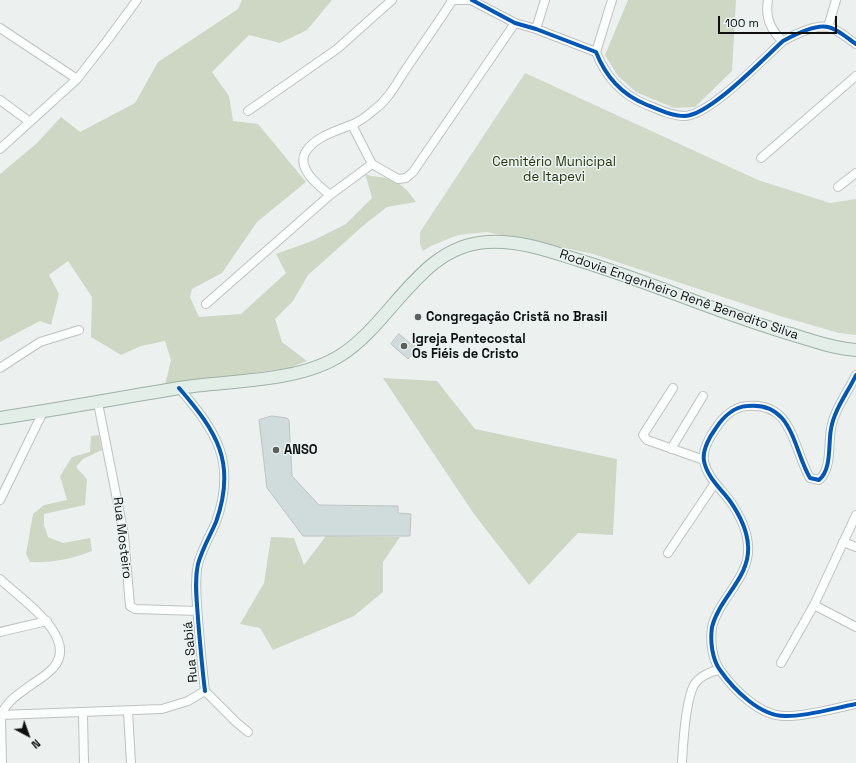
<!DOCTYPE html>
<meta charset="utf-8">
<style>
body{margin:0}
#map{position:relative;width:856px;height:763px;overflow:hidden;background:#ecf1f0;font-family:"Space Grotesk",sans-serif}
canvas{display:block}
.north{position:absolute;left:8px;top:715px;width:40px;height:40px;-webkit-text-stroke:3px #eaf3f1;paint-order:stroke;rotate:139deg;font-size:11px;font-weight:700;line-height:16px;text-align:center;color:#0d100f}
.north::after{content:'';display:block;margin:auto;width:14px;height:18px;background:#0d100f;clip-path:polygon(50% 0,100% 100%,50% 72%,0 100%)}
.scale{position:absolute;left:718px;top:16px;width:119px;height:18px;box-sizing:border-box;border:2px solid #0d100f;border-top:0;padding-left:5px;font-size:12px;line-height:14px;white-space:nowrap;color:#0d100f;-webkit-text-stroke:3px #eaf3f1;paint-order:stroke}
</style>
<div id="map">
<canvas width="856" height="763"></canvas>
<div class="north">N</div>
<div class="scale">100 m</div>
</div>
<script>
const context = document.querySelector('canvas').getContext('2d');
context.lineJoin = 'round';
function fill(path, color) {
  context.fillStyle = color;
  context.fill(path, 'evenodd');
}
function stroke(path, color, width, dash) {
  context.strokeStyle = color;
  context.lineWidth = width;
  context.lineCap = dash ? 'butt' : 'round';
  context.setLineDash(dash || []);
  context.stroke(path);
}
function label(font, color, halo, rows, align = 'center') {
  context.font = font + ' "Space Grotesk",sans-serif';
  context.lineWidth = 3;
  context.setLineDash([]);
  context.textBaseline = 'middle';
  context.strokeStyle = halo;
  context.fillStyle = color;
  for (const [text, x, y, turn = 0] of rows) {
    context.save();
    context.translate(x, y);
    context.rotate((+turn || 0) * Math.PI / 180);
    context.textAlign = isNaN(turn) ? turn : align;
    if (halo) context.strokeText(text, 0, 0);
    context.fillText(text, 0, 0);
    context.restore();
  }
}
fill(new Path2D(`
 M525,73L758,180L830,203L856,199V335L839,333L780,316L593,254L487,232L458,235L431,246L423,251L420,244V232Z`), '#d1dac8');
fill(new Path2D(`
 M242,0H332L307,30L280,43L249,35L212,72L229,96L233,121L258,124L306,182L257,222L222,273L192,289L190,297L199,317L241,314L286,273L276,254L312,241L346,224L372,198L365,173C370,177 374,176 380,177C399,180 406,188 416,202L387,207L364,225L308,275L293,301L275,319L282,342L307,361L289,368L165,385L171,360L165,341L141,346L121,355L91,337L92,297L68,261L49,275L59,294L51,325L40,321L0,342V174L36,144L61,117L80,132L135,103L158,62L238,9Z
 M628,0H736L732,71L695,107L674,108L636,92L618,76L605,55Z
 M383,378L437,381L475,429L617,459L613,535L578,533L529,585L474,514Z
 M99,435L102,450L83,459L76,467L87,479L85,505L44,514V525L48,537L63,543L90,538L92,551C72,559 52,563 30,562L26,554L33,514L44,505L67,500L60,476L72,457L90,452L91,436Z
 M326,536L400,537L383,562V592L354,616L273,650L260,628L240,624L264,583L271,537L294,538L304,565Z`), '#cdd7c3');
const building = new Path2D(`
 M399,334L417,349L408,359L391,344Z
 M272,416L287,418L289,420L292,476L319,505L398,506V513L411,514L410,536H303L267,488L259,420Z`);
fill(building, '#d0dbdc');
stroke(building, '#bec2c2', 1);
const street = new Path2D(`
 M451,0H471
 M471,0L515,23L536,29L596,52C605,75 621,94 645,104C657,109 671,116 685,116C710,115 763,59 783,41C794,35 815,24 828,27C838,29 848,39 856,44
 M768,0C765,17 770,30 783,41
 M828,27L836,0
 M0,28L77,79
 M536,29L545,0
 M596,52L612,0
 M0,100L30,122
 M248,111L337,49L392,0
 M352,125L372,164L398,179L406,178L413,172L515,23
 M0,149L77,79L106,42L137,0
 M761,158L856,76
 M838,187L856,173
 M330,195C319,186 297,169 305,153C314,137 336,131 351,125C360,122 367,116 374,110C388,100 396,84 406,69C421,47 437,24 452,1
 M206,304L330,195L372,164
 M0,368L40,342L79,330
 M856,375C848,392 834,410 831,429C828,445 832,469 819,480L810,478C793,449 793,401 747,406C734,407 723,417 716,428C710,436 702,450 704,461C707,477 721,489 730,501C739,514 747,530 748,545C751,577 719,598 712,627C710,641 712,659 720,670C734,690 760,716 785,716C805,717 835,708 856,704
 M179,388C217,432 237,463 216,522C210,536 202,549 198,564C194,582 197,601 198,619C200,643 202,667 205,691
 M673,388L643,435L647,440L704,460
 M98,403L124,535L130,606L135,609L197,611
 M671,449L703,396
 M0,500L43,412
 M843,542L856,547
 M668,553L715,483
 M0,579C18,597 81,637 53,668C47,675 38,680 31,685C19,694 6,701 1,716L2,763
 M814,605L856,627
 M0,632L47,621
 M781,663L814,605L856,515
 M205,691L236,722L248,732
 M128,711L131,763
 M83,714L84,763
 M0,715L162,709L188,701L205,691
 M682,763C683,744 685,702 694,685C699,677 710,671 720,670`);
const primary = new Path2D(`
 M0,418C60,409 119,398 179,388C229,380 298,383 341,355C393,322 420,245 488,242C519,240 549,251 578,260C648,281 714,311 784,332C808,339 831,348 856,350`);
stroke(street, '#bec2c1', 10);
stroke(primary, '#9db1a6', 14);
stroke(street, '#fcfdfd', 8);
stroke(primary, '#e4eee8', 12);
stroke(new Path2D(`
 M472,0L515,23L536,29L596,52C605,75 621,94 645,104C657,109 671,116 685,116C710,115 763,59 783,41C794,35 815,24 828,27C838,29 848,39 856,44
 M856,375C848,392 834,410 831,429C828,445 832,469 819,480L810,478C793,449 793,401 747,406C734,407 723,417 716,428C710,436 702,450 704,461C707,477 721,489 730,501C739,514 747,530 748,545C751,577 719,598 712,627C710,641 712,659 720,670C734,690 760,716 785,716C805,717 835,708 856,704
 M179,388C217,432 237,463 216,522C210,536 202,549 198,564C194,582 197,601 198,619C200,643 202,667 205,691`), '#0057b8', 4);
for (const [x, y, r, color] of [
 [418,317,4,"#5b5f5e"],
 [404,346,4,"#5b5f5e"],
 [276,450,4,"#5b5f5e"]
]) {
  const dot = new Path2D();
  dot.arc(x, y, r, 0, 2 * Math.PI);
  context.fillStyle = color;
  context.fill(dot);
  stroke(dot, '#eaf3f1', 1.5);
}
label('13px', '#27330a', '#eaf3f1', [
 ["Cemitério Municipal",554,162],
 ["de Itapevi",554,177]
]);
label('13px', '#0d100f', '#eaf3f1', [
 ["Rodovia Engenheiro Renê Benedito Silva",679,295,19],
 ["Rua Mosteiro",122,538,83],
 ["Rua Sabiá",191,652,-95]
]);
label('bold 13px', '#0d100f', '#eaf3f1', [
 ["Congregação Cristã no Brasil",426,317],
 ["Igreja Pentecostal",412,339],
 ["Os Fiéis de Cristo",412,354],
 ["ANSO",284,450]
], 'left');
</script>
